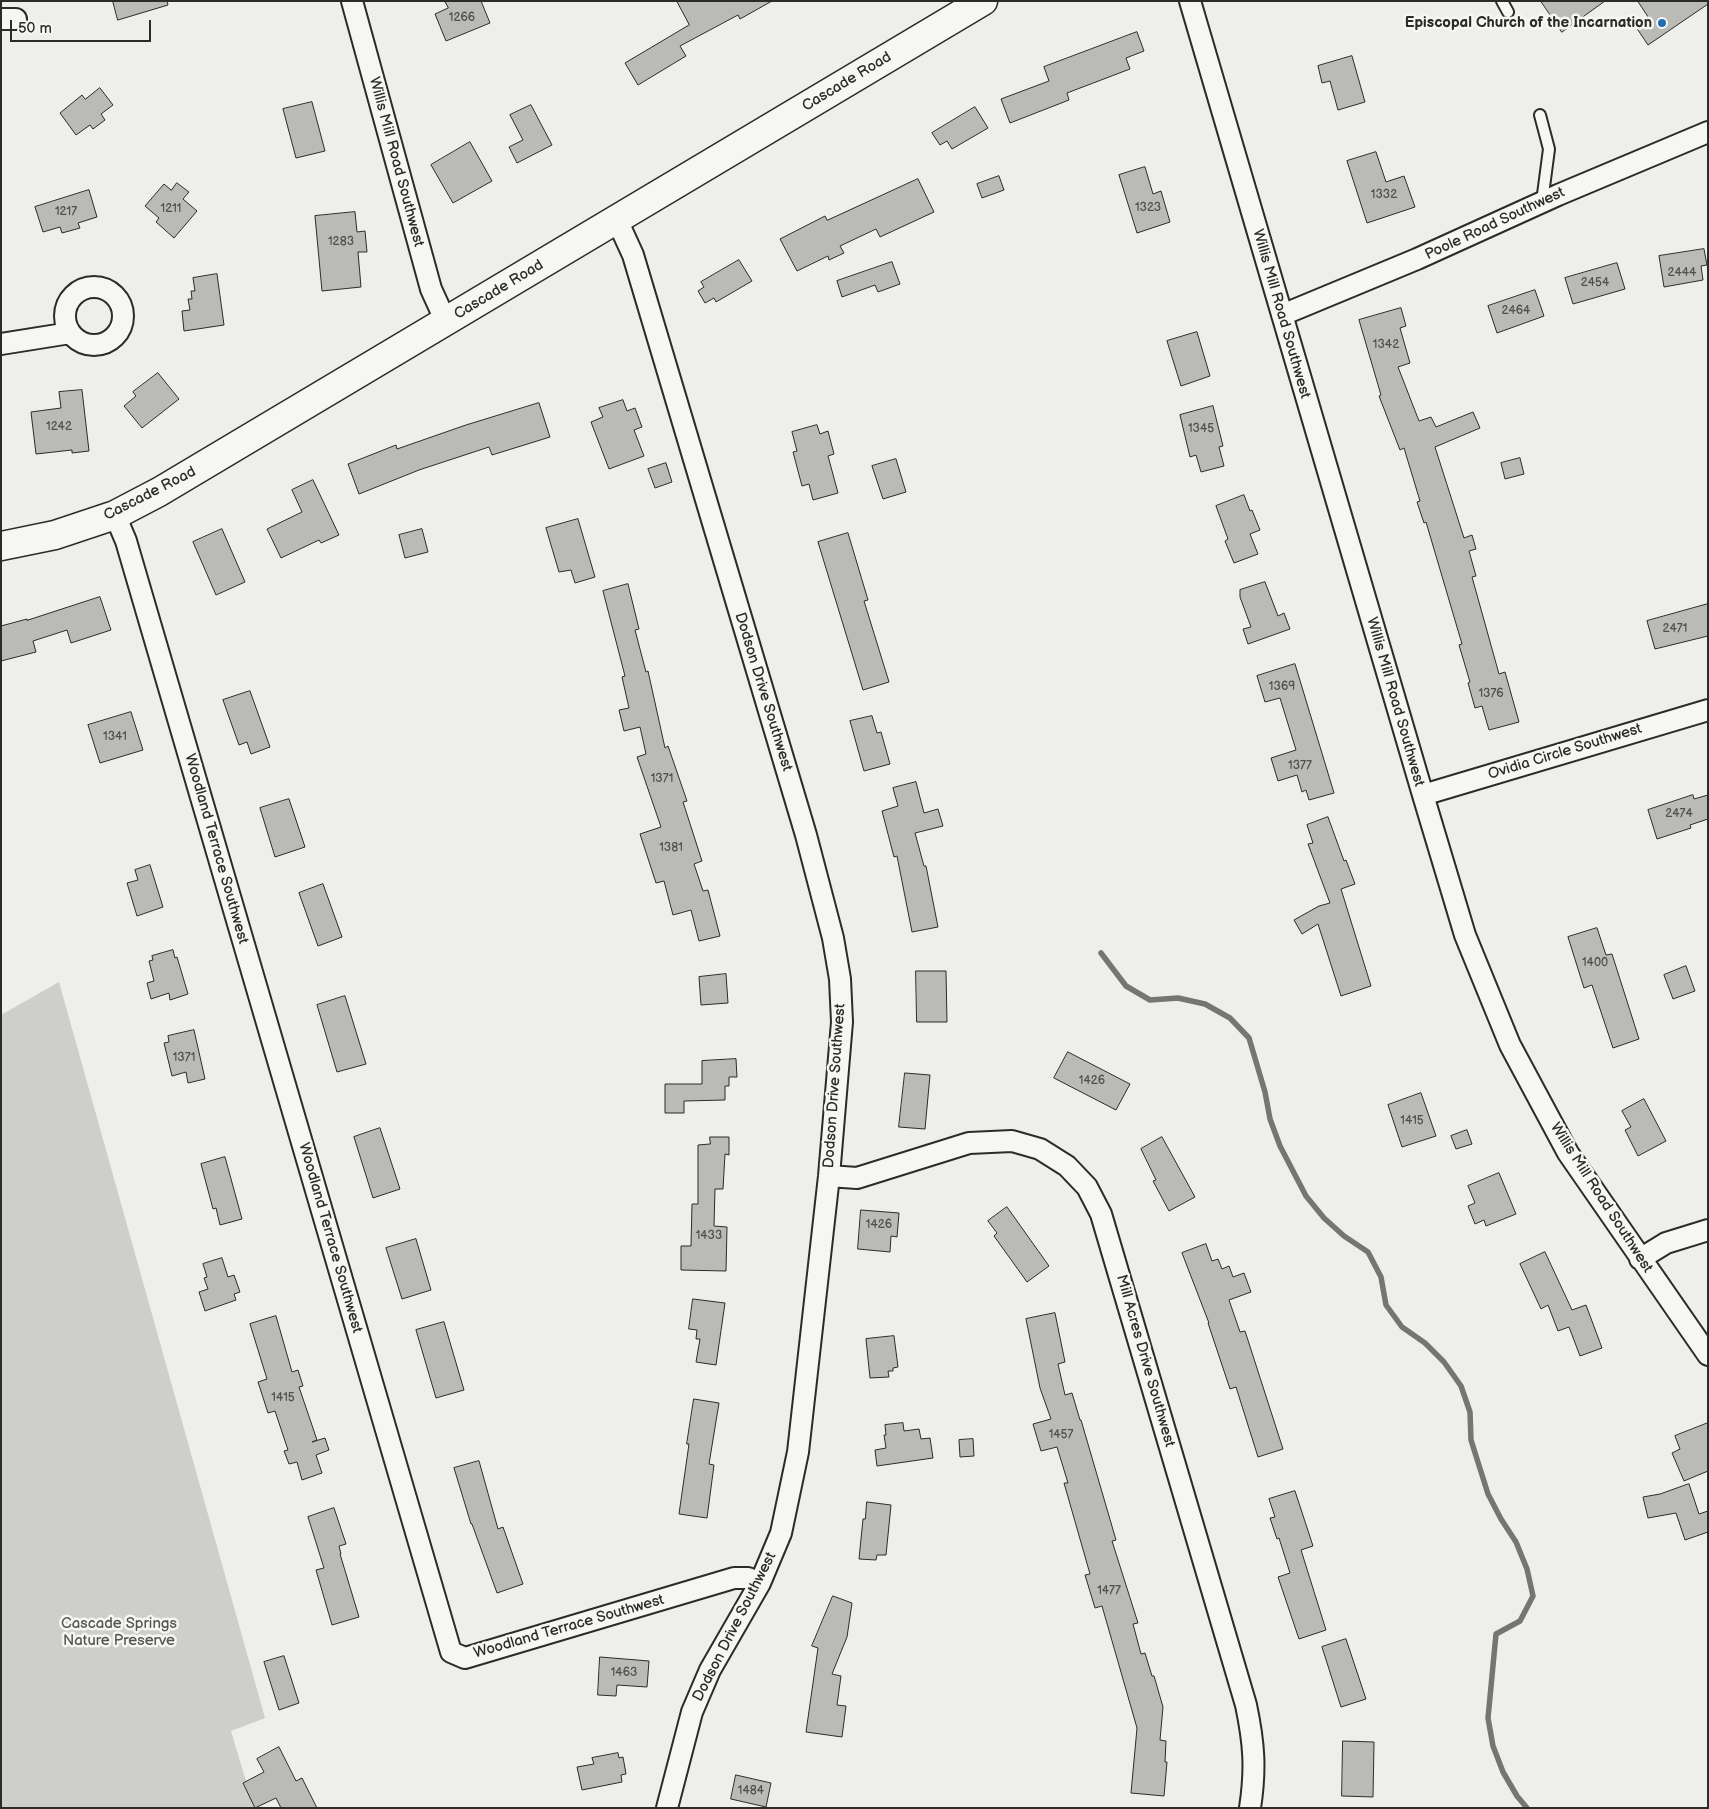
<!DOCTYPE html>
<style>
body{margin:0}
#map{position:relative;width:1709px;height:1809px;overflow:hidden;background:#eeeeea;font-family:"Balsamiq Sans",sans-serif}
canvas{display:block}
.frame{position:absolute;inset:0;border:2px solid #2b2b2b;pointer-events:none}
.scale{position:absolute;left:10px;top:20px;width:141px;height:22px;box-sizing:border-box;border:2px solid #2b2b2b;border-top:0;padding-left:6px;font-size:15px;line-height:18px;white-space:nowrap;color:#2b2b2b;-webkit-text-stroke:4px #f6f6f2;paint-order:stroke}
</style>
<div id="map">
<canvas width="1709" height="1809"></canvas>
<div class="frame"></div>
<div class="scale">50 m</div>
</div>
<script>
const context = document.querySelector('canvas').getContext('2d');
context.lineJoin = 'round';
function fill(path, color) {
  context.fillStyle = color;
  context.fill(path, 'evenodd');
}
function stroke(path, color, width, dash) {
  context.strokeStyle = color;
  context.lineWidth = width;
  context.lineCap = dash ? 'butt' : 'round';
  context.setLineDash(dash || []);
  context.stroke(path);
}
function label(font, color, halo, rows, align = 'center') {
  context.font = font + ' "Balsamiq Sans",sans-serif';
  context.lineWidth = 5;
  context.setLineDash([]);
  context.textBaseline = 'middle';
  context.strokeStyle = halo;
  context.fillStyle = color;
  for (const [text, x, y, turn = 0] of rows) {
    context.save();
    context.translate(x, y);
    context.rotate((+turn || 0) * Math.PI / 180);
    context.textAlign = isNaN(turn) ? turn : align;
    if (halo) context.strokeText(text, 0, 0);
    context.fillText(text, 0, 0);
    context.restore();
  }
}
fill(new Path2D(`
 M59,982L265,1718L231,1731L254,1808H1V1015Z`), '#cececa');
stroke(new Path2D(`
 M1101,953L1126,986L1150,1000L1178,998L1205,1004L1230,1018L1249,1038L1265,1092L1270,1119L1280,1146L1306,1196L1324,1218L1344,1236L1368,1252L1381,1277L1386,1305L1402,1327L1425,1343L1444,1362L1461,1386L1470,1412L1471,1440L1488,1494L1501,1519L1516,1542L1527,1569L1533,1596L1520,1621L1496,1634L1488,1718L1493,1746L1503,1772L1517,1796L1527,1808`), '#757573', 5.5);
const building = new Path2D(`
 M113,1H167L168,5L118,20Z
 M445,1H481L490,23L446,41L435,14L448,8Z
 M677,1H772L740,19L738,15L680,46L686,56L638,85L625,63L689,25Z
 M1541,1H1605L1562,32Z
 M1638,1H1708V4L1648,45L1636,27L1649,19Z
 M1137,32L1144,51L1126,58L1130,69L1067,93L1069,100L1010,123L1001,99L1049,81L1044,67Z
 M1352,56L1365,102L1338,110L1330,81L1322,83L1318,66Z
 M100,88L113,105L101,114L105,120L93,129L90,125L76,135L60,113L82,95L85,99Z
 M312,102L325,151L296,158L283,109Z
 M531,105L552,145L517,163L509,147L523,140L510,115Z
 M975,107L988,128L952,149L947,141L940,145L932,133Z
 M470,142L492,181L453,203L431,165Z
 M1376,152L1386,182L1404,176L1415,207L1367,223L1347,161Z
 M1145,167L1153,194L1161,191L1170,222L1137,233L1119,175Z
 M999,176L1004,190L982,198L977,184Z
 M918,179L934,212L880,237L876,229L840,246L844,253L829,260L828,256L797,271L780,239L825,216L827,220Z
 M177,183L189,192L183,199L197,211L174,238L156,222L159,218L145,206L164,184L171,190Z
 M89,190L97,217L78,223L80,228L62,233L60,227L43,232L35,207Z
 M355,212L357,232L365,231L367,252H358L361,287L322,291L315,216Z
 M1704,249L1707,265L1701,266L1703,280L1664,287L1659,256Z
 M739,260L752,281L716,302L714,298L705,303L698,291L704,287L701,282Z
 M892,262L900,284L878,292L875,285L842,297L837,281Z
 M1617,263L1625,289L1573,304L1565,278Z
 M217,274L224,325L184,331L182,311L190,310L188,299H192L191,291H195L193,278Z
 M1535,290L1544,316L1497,333L1488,306Z
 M1401,308L1406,326L1400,328L1410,363L1398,367L1419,421L1431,417L1436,427L1473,412L1480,428L1435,447L1464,538L1472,535L1476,549L1469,551L1476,576L1472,577L1499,674L1505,672L1519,722L1489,730L1482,706L1475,708L1468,683L1470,682L1459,645L1462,644L1426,522L1424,523L1417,502L1420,501L1404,448L1400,450L1379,396L1381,395L1359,320Z
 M1197,332L1210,376L1181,386L1167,341Z
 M158,373L179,399L142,428L124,406L136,396L133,392Z
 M82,390L89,451L72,453V450L36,454L31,412L61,408L59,392Z
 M623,400L627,411L635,408L642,427L634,430L644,456L609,469L591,422L603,417L599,408Z
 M539,403L550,437L492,455L489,447L419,470L359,494L348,464L396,445L397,449L466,425Z
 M1213,406L1223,446L1219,447L1224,466L1201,472L1196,455L1190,457L1180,415Z
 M817,425L820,434L828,431L834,454L828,456L838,493L813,500L809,484L802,486L793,452L797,451L792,432Z
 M1520,458L1524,474L1505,479L1501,463Z
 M896,459L906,492L883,499L872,466Z
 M666,463L672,482L655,488L648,469Z
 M313,480L339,535L321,543L319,540L281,558L267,529L302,512L292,490Z
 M1244,495L1250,511L1252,510L1260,530L1250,534L1258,554L1234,563L1225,541L1228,539L1216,506Z
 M578,519L595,577L575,583L571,570L559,572L546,528Z
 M222,529L245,582L216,595L193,542Z
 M422,529L428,552L405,558L399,535Z
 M848,533L868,600L864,601L889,682L863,690L818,542Z
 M1265,582L1278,616L1284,613L1290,629L1248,644L1243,629L1251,627L1240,597V590Z
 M628,584L639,629L635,630L646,672L648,671L665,748L668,746L687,801L683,802L702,861L694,864L703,891L708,890L720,936L699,941L691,910L673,915L664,881L656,883L640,834L661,827L637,757L646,754L640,727L624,731L619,710L629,708L622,677L625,676L603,591Z
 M100,597L111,630L71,643L67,630L33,641L36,652L1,661V626L27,619V620Z
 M1708,604V636L1655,649L1647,621Z
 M1295,664L1334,793L1309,800L1306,790L1302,792L1297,775L1278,781L1271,758L1296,750L1280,698L1265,702L1257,676Z
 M250,691L270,747L251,754L247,742L239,745L223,700Z
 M131,712L143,750L100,763L88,725Z
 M872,716L877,733L881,732L890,764L864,771L850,721Z
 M916,782L924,813L938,809L943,826L915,833L924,866H926L938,927L912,932L897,856L894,857L882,811L898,806L893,788Z
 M1693,795L1694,799L1708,795V819L1690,825L1691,828L1657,839L1648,810Z
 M289,799L305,847L275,857L260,808Z
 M1328,817L1344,861L1346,860L1355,884L1341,889L1371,986L1341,996L1318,924L1302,934L1294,920L1319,906L1330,903L1308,844L1313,843L1307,825Z
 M150,865L163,907L137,916L127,883L138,880L135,870Z
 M323,884L342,937L318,946L299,893Z
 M1597,928L1606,955L1612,954L1639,1039L1613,1048L1592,985L1584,988L1568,937Z
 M173,950L175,958L177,957L188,994L170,1000L169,993L151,999L147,983L154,981L149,961L153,960L152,956Z
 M1686,966L1695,991L1673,999L1664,975Z
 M916,971H946L947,1022H917Z
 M726,974L728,1003L701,1005L699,977Z
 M345,996L366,1064L337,1072L317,1005Z
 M194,1030L205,1079L188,1083L186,1072L172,1076L164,1043L169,1042L168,1036Z
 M1068,1052L1130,1084L1116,1110L1054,1078Z
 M736,1059L737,1077H729V1086H725V1100L684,1101V1113H665V1084H702V1061Z
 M905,1073L930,1075L925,1129L899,1127Z
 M1421,1093L1436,1136L1402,1147L1388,1105Z
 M1644,1099L1666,1141L1638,1156L1625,1130L1631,1127L1622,1111Z
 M380,1128L400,1189L373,1198L354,1137Z
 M1467,1130L1472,1144L1456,1149L1451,1136Z
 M710,1137H729V1155L725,1154L723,1189H715L714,1226L727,1227L726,1271L681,1270V1246H691L692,1204H698V1145L710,1144Z
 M1162,1137L1195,1197L1169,1211L1153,1181L1156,1180L1141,1149Z
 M225,1157L242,1219L220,1225L216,1208L213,1209L201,1164Z
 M1499,1173L1516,1214L1486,1226L1484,1220L1475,1224L1468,1206L1475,1203L1468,1186Z
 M1007,1207L1049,1266L1027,1282L994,1236L997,1233L988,1221Z
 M861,1210L899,1213L897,1237L891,1236L890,1252L858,1249Z
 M416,1239L431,1290L402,1299L386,1248Z
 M1206,1244L1212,1261L1218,1259L1222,1269L1229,1266L1233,1277L1244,1273L1251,1292L1229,1300L1240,1332L1245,1331L1283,1449L1258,1457L1236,1387L1230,1389L1208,1323H1209L1182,1253Z
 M1545,1252L1572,1310L1586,1305L1602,1348L1580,1356L1569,1327L1558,1331L1548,1305L1541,1309L1520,1264Z
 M222,1258L228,1277L234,1275L240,1292L234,1294L236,1300L205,1311L199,1292L208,1289L204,1278L207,1277L203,1264Z
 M693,1299L725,1303L716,1365L696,1362L700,1339H696L697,1330L689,1329Z
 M1055,1313L1065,1362L1058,1364L1065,1395L1072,1393L1080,1420H1081L1116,1540L1112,1541L1138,1623L1133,1624L1141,1654L1145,1653L1152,1676H1154L1163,1707L1160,1740L1166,1741L1165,1762H1167L1164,1796L1131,1793L1137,1728L1102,1606L1095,1608L1085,1575L1090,1574L1064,1483H1068L1057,1447L1041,1451L1033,1424L1051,1419L1040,1388L1026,1319Z
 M276,1316L292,1372L298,1370L303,1386L299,1387L317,1440L312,1442L325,1438L329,1450L316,1455L322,1473L302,1480L297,1462L289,1464L284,1451L288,1450L275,1411L268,1413L258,1382L267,1379L250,1324Z
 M444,1322L464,1390L436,1398L416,1330Z
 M894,1336L898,1367L893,1368V1371H888L889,1377L870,1378L866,1339Z
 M694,1399L719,1403L709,1464L714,1465L707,1518L679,1514L689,1444H687Z
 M903,1423L904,1431L919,1429L921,1439L930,1438L933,1458L877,1466L875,1450L886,1448L884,1435H886L885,1425Z
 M1708,1423V1471L1684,1481L1672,1453L1680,1449L1675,1436Z
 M973,1439L974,1456L960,1457L959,1440Z
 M479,1461L498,1529L503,1527L523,1584L497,1593L472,1524H471L454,1468Z
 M1689,1484L1699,1514L1708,1511V1532L1685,1540L1676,1513L1648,1518L1643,1497L1660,1494Z
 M1295,1491L1313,1546L1301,1550L1326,1630L1299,1639L1278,1577L1290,1573L1279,1538L1277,1539L1270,1518L1275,1517L1269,1499Z
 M867,1502L891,1505L886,1555H877L876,1560L859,1559L863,1519H865Z
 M334,1508L346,1544L339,1546L341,1554H340L359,1617L332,1625L316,1570L324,1568L308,1517Z
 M833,1596L852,1603L847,1637L832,1674L841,1676L837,1705L846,1706L842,1737L806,1732L818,1648L812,1646Z
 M1346,1639L1366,1699L1341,1707L1322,1647Z
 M284,1656L299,1703L279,1710L264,1662Z
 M600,1657L649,1661L647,1687L617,1685L616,1696L598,1695Z
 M1343,1741L1374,1742L1373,1797L1342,1796Z
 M279,1747L296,1781L302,1778L317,1808H281L276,1798L255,1808L243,1783L264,1772L257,1759Z
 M618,1753L619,1758L623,1757L626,1774L621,1775L622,1782L582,1790L577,1767L594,1764L592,1758Z
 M736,1775L771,1783L766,1807L731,1799Z`);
fill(building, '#babab7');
stroke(building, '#2b2b2b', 1);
const lane = new Path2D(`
 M1502,1L1508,12
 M1540,115L1549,149L1542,202`);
const street = new Path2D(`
 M352,1L431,289L446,322
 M1190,1L1423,795L1465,935L1510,1045L1568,1153L1708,1355
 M1,19H16
 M617,220L633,255L806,835L833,938L840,979L842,1022L829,1176L798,1452L781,1533L760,1583L710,1670L692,1712L667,1808
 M65 316a29 29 0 1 1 58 0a29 29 0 1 1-58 0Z
 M1282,315L1417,259L1558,195L1708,132
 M1,344L70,333
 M115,515L126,541L451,1652L465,1658L734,1578H748L760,1583
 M1423,795L1708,710
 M829,1176L857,1178L969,1143L1012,1141L1040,1149L1067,1166L1087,1187L1101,1214L1246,1705C1254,1743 1256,1769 1250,1808
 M1640,1259L1666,1243L1708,1230`);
const secondary = new Path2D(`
 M1,546L55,535L115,515L159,492L983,1`);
stroke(lane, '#2b2b2b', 14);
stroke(street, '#2b2b2b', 24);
stroke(secondary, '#2b2b2b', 31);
stroke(lane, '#f6f6f2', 10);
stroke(street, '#f6f6f2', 20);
stroke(secondary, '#f6f6f2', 28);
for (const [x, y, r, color] of [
 [1662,23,5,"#1f6fb2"]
]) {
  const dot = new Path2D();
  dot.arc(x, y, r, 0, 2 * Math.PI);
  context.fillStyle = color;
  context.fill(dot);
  stroke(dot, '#f6f6f2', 2);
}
label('12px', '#4f4f4e', null, [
 ["1266",462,18],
 ["1332",1384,195],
 ["1323",1148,208],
 ["1211",171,209],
 ["1217",66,212],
 ["1283",341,242],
 ["2444",1682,273],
 ["2454",1595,283],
 ["2464",1516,311],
 ["1342",1386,345],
 ["1242",59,427],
 ["1345",1201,429],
 ["2471",1675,629],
 ["1369",1282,687],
 ["1376",1491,694],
 ["1341",115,737],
 ["1377",1300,766],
 ["1371",662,779],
 ["2474",1679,814],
 ["1381",671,848],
 ["1400",1595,963],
 ["1371",184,1058],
 ["1426",1092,1081],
 ["1415",1412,1121],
 ["1426",879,1225],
 ["1433",709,1236],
 ["1415",283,1398],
 ["1457",1061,1435],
 ["1477",1109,1591],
 ["1463",624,1673],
 ["1484",751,1791]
]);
label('bold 15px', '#2b2b2b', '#f6f6f2', [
 ["Episcopal Church of the Incarnation",1652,23]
], 'right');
label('15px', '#2b2b2b', '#f6f6f2', [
 ["Cascade Road",847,82,-31],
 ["Willis Mill Road Southwest",396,162,75],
 ["Poole Road Southwest",1495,224,-25],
 ["Cascade Road",499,290,-31],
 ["Willis Mill Road Southwest",1281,314,74],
 ["Cascade Road",150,494,-27],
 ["Dodson Drive Southwest",763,692,73],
 ["Willis Mill Road Southwest",1395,702,74],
 ["Ovidia Circle Southwest",1565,752,-17],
 ["Woodland Terrace Southwest",216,849,74],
 ["Dodson Drive Southwest",835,1086,-86],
 ["Willis Mill Road Southwest",1601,1198,57],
 ["Woodland Terrace Southwest",330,1238,74],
 ["Mill Acres Drive Southwest",1145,1361,74],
 ["Woodland Terrace Southwest",569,1627,-16],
 ["Dodson Drive Southwest",735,1627,-63]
]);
label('15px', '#545453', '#f6f6f2', [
 ["Cascade Springs",119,1624],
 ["Nature Preserve",119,1641]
]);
</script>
